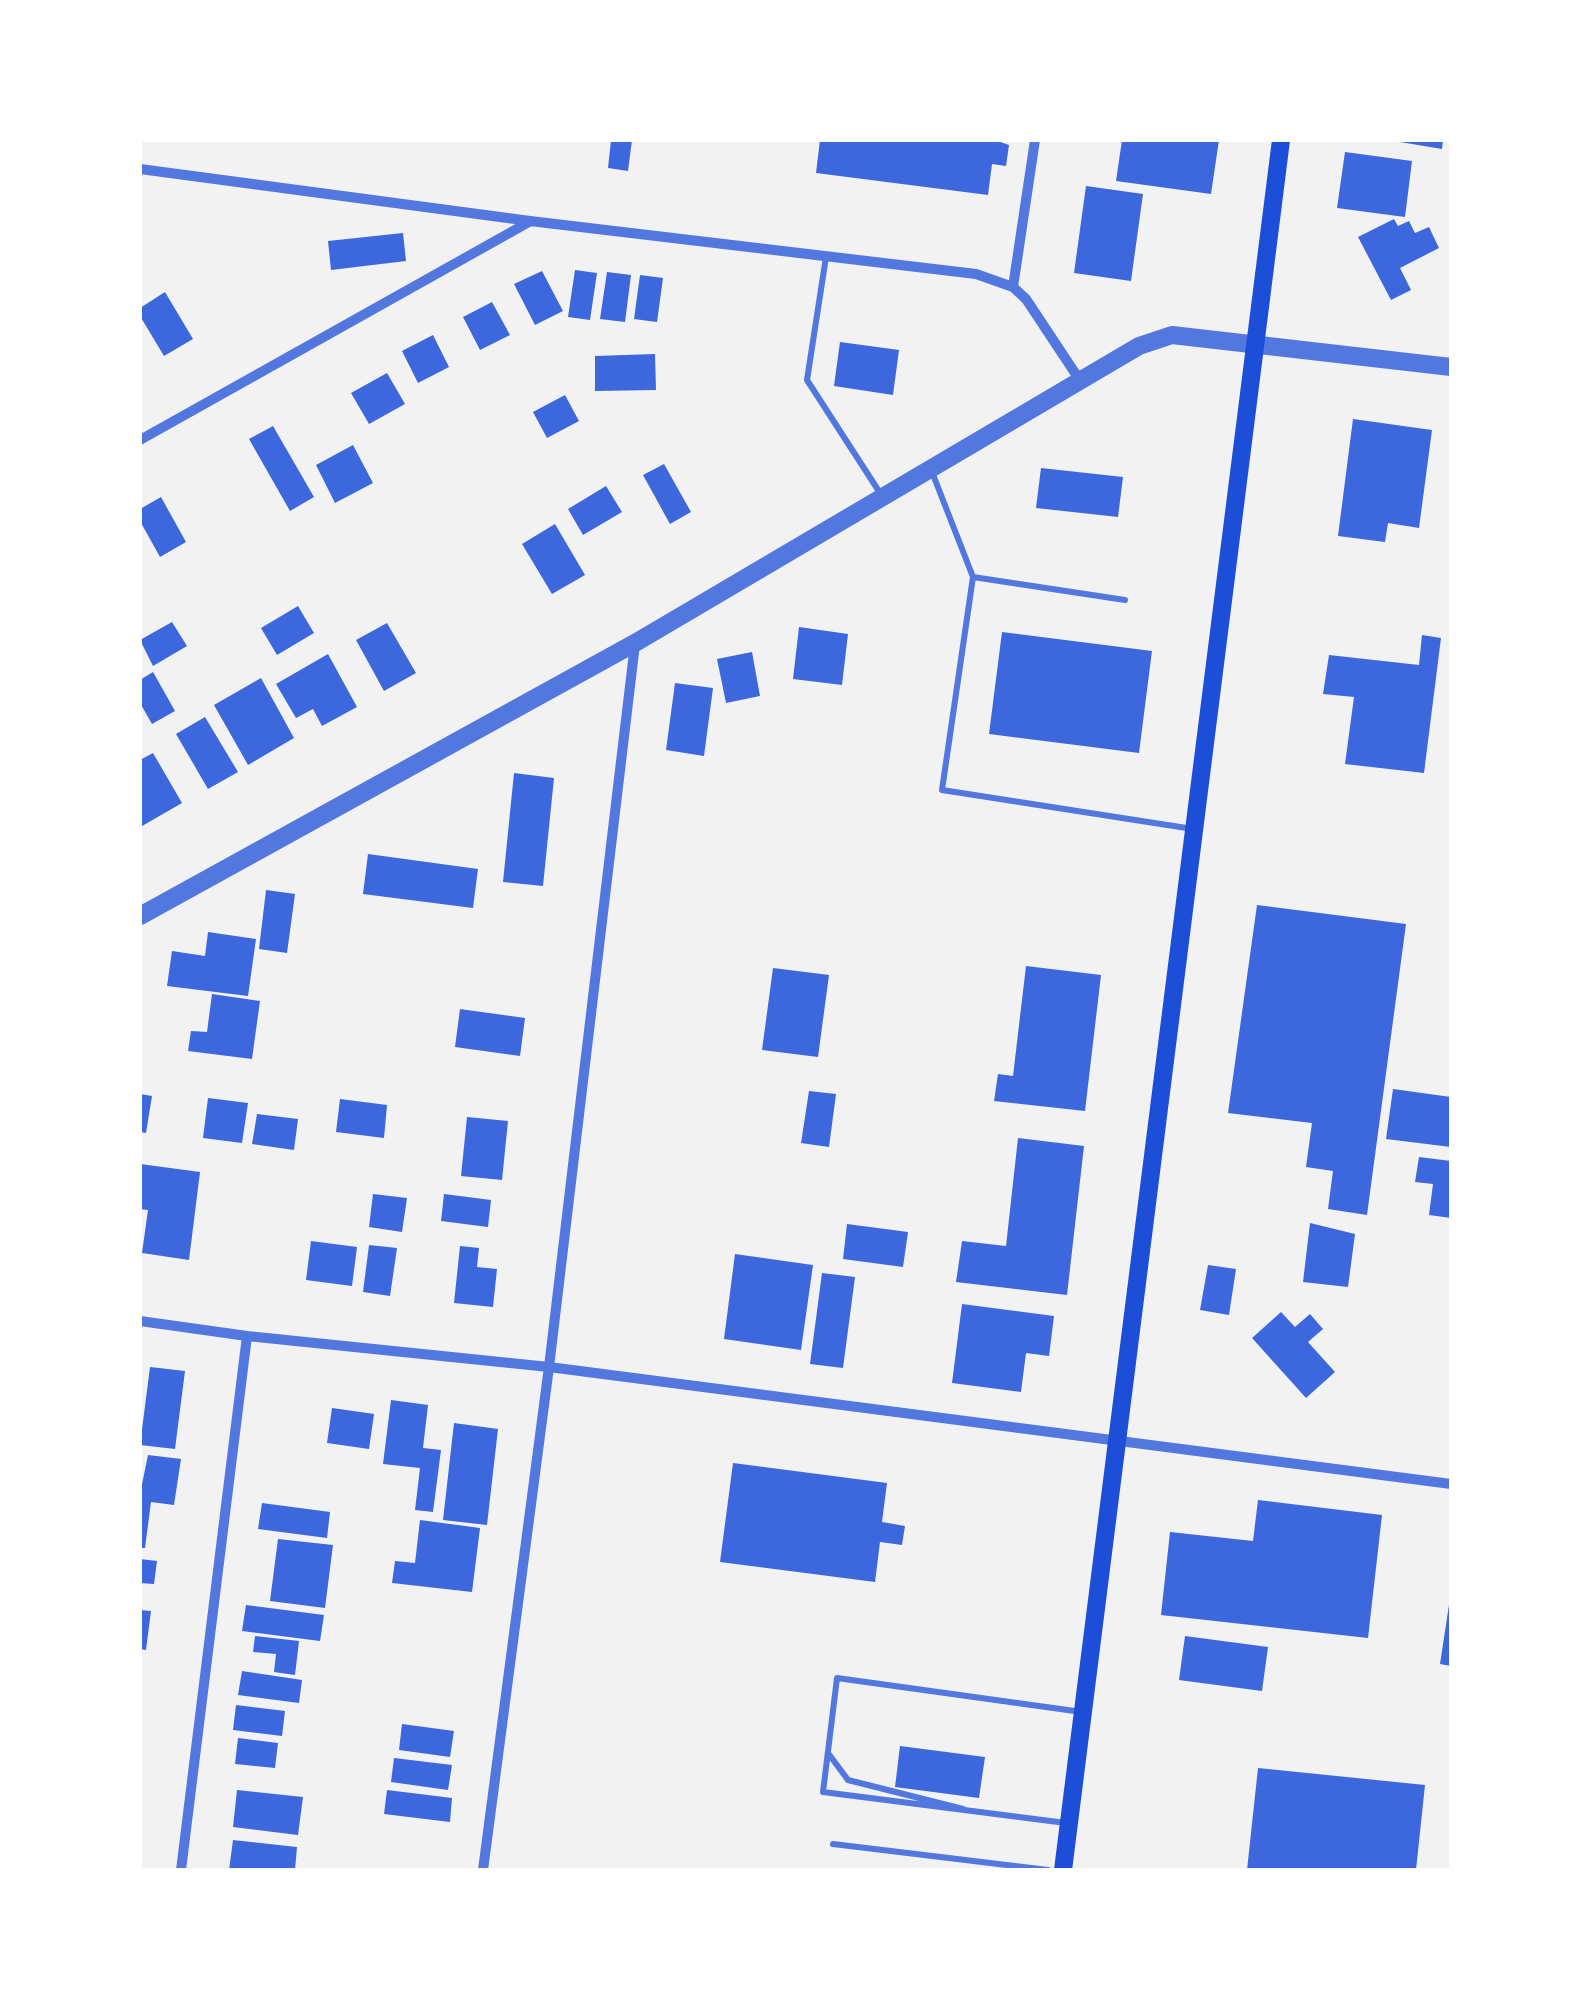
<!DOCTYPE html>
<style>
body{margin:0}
#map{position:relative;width:1591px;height:2010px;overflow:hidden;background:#f2f2f2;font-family:Raleway,sans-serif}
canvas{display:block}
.frame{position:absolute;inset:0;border:142px solid #fff;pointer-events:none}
</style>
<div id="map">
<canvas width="1591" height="2010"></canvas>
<div class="frame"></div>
</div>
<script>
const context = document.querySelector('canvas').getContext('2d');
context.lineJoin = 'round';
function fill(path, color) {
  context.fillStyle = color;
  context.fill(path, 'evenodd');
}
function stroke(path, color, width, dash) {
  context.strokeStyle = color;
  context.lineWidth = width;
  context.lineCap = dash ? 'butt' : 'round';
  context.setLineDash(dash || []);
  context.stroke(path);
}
fill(new Path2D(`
 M611,140H632L628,171L608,168Z
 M820,140H995L1009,145L1006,166L992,164L988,195L816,173Z
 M1122,140H1219L1211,194L1116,181Z
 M1388,140H1443L1442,149Z
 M1345,152L1412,161L1405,217L1337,208Z
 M1086,186L1143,194L1131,281L1074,273Z
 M1394,219L1398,226L1409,221L1415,233L1429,227L1439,248L1400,268L1411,290L1391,300L1358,237Z
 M403,233L406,261L331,270L328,241Z
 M575,270L597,273L590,320L568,317Z
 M542,271L563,311L535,325L514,284Z
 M607,272L631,275L625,322L600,319Z
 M640,275L663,278L657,322L634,319Z
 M165,292L193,339L164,356L140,316V308Z
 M492,302L510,335L480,350L463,317Z
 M433,335L449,367L418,383L402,351Z
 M840,342L899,350L893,395L834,386Z
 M655,354L656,390L595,391V356Z
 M387,373L405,404L369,424L351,393Z
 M565,395L579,421L547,438L533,412Z
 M1353,419L1432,430L1419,528L1388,523L1385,542L1338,536Z
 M273,426L314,497L290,511L249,439Z
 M353,445L373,483L335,503L316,465Z
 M664,464L691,512L670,524L643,475Z
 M1041,468L1123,477L1118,517L1036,508Z
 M606,486L622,512L583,535L568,509Z
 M161,497L186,542L160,557L140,521V509Z
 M555,524L585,575L552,594L522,544Z
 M298,606L314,633L277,655L261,628Z
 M172,622L187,646L153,666L140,640Z
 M387,623L416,673L384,691L356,640Z
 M799,627L848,634L842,685L793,679Z
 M1002,632L1152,651L1139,753L989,734Z
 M1422,635L1441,638L1424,773L1345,764L1354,697L1323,694L1329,655L1419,665Z
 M752,652L760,696L726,703L717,659Z
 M328,654L357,707L322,726L313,709L296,718L276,684Z
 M153,672L175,711L152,724L140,703V680Z
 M261,678L294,738L248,765L214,705Z
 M675,683L713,688L704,756L666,750Z
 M205,717L238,772L208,789L176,734Z
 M153,753L182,803L142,826L140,760Z
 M514,773L554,778L543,886L503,882Z
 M368,854L478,869L473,908L363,894Z
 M266,890L295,894L287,953L259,949Z
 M1257,905L1406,924L1367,1215L1328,1209L1333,1171L1306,1167L1312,1123L1228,1113Z
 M208,932L256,939L248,996L167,986L172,951L205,956Z
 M1026,966L1101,975L1085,1111L994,1101L998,1074L1013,1076Z
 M773,968L829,975L818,1057L762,1050Z
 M212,994L260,1001L252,1059L188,1051L191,1031L207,1032Z
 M460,1009L525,1018L520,1056L455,1047Z
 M1393,1089L1451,1097V1147L1386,1139Z
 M809,1091L836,1094L829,1147L801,1143Z
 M140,1094L152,1096L146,1133L140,1132Z
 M208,1098L248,1103L242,1143L203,1138Z
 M340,1099L387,1105L384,1138L336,1132Z
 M257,1114L298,1119L294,1150L252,1144Z
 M467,1117L508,1121L502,1180L461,1176Z
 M1018,1138L1084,1146L1067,1295L956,1282L962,1241L1006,1246Z
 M1419,1157L1451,1161V1218L1429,1215L1433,1184L1415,1182Z
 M140,1164L200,1172L189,1260L142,1253L148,1210L140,1209Z
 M373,1194L407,1198L402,1232L369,1227Z
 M444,1194L491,1200L488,1227L441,1221Z
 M1310,1223L1355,1234L1348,1287L1303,1282Z
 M847,1224L908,1232L903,1267L843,1259Z
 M311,1241L357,1247L352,1286L306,1280Z
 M369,1245L397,1248L390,1296L363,1292Z
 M460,1246L479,1248L477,1267L497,1269L493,1307L454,1303Z
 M735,1254L813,1265L801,1350L724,1339Z
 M1208,1265L1236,1269L1229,1315L1200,1310Z
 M822,1273L855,1277L843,1368L810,1364Z
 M962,1304L1054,1316L1049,1356L1026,1353L1021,1392L952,1383Z
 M1281,1312L1295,1327L1310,1314L1323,1329L1308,1342L1335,1372L1306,1398L1252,1338Z
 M150,1367L185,1371L175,1449L140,1445Z
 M391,1400L428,1405L423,1448L441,1450L433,1512L415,1510L420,1468L383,1464Z
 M332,1408L374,1414L369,1449L327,1443Z
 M454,1423L498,1429L487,1525L443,1520Z
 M148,1455L181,1459L174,1505L151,1502L145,1548H140V1494Z
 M733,1463L887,1483L882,1522L905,1526L902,1545L880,1542L875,1582L720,1562Z
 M1258,1500L1382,1515L1368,1638L1161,1615L1170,1532L1253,1541Z
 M262,1503L330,1512L327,1538L258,1529Z
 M420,1520L480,1528L472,1592L392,1583L395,1561L415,1563Z
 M278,1539L333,1545L325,1608L270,1601Z
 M140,1559L157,1561L154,1584L140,1583Z
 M246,1605L324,1615L320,1641L242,1631Z
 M1449,1605H1451V1666L1440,1664Z
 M140,1610L151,1611L146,1650L140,1649Z
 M255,1636L299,1641L295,1675L274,1672L276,1654L253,1652Z
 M1185,1636L1268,1647L1262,1691L1179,1680Z
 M242,1671L302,1680L299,1703L238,1695Z
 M236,1705L285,1711L282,1736L233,1730Z
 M402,1724L454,1731L450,1757L399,1750Z
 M238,1738L278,1743L275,1768L235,1764Z
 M900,1746L985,1757L979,1798L895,1787Z
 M394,1758L452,1765L448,1790L391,1782Z
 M1258,1768L1425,1785L1416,1870H1247Z
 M237,1790L303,1797L298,1835L233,1827Z
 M387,1790L452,1798L450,1822L384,1814Z
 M233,1840L297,1847L295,1870H229Z`), '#3d67dc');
stroke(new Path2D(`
 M826,257L807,380L882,496
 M932,472L973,577L942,790L1193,829
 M973,577L1125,600
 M828,1753L848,1780L963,1809
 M1066,1823L823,1792L837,1678L1082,1712
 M833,1844L1048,1870`), '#5277de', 6);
stroke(new Path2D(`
 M140,169L530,221L976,274L1013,287L1026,299L1081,382
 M1013,287L1035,140
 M140,440L529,222
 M140,1321L247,1336L549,1367L1451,1484
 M181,1870L247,1336
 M483,1870L549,1367L635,644`), '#5277de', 10);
stroke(new Path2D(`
 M140,916L635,643L1139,346L1172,335L1451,367`), '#5277de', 18);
stroke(new Path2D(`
 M1063,1870L1281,140`), '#1d4ed8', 18);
</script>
